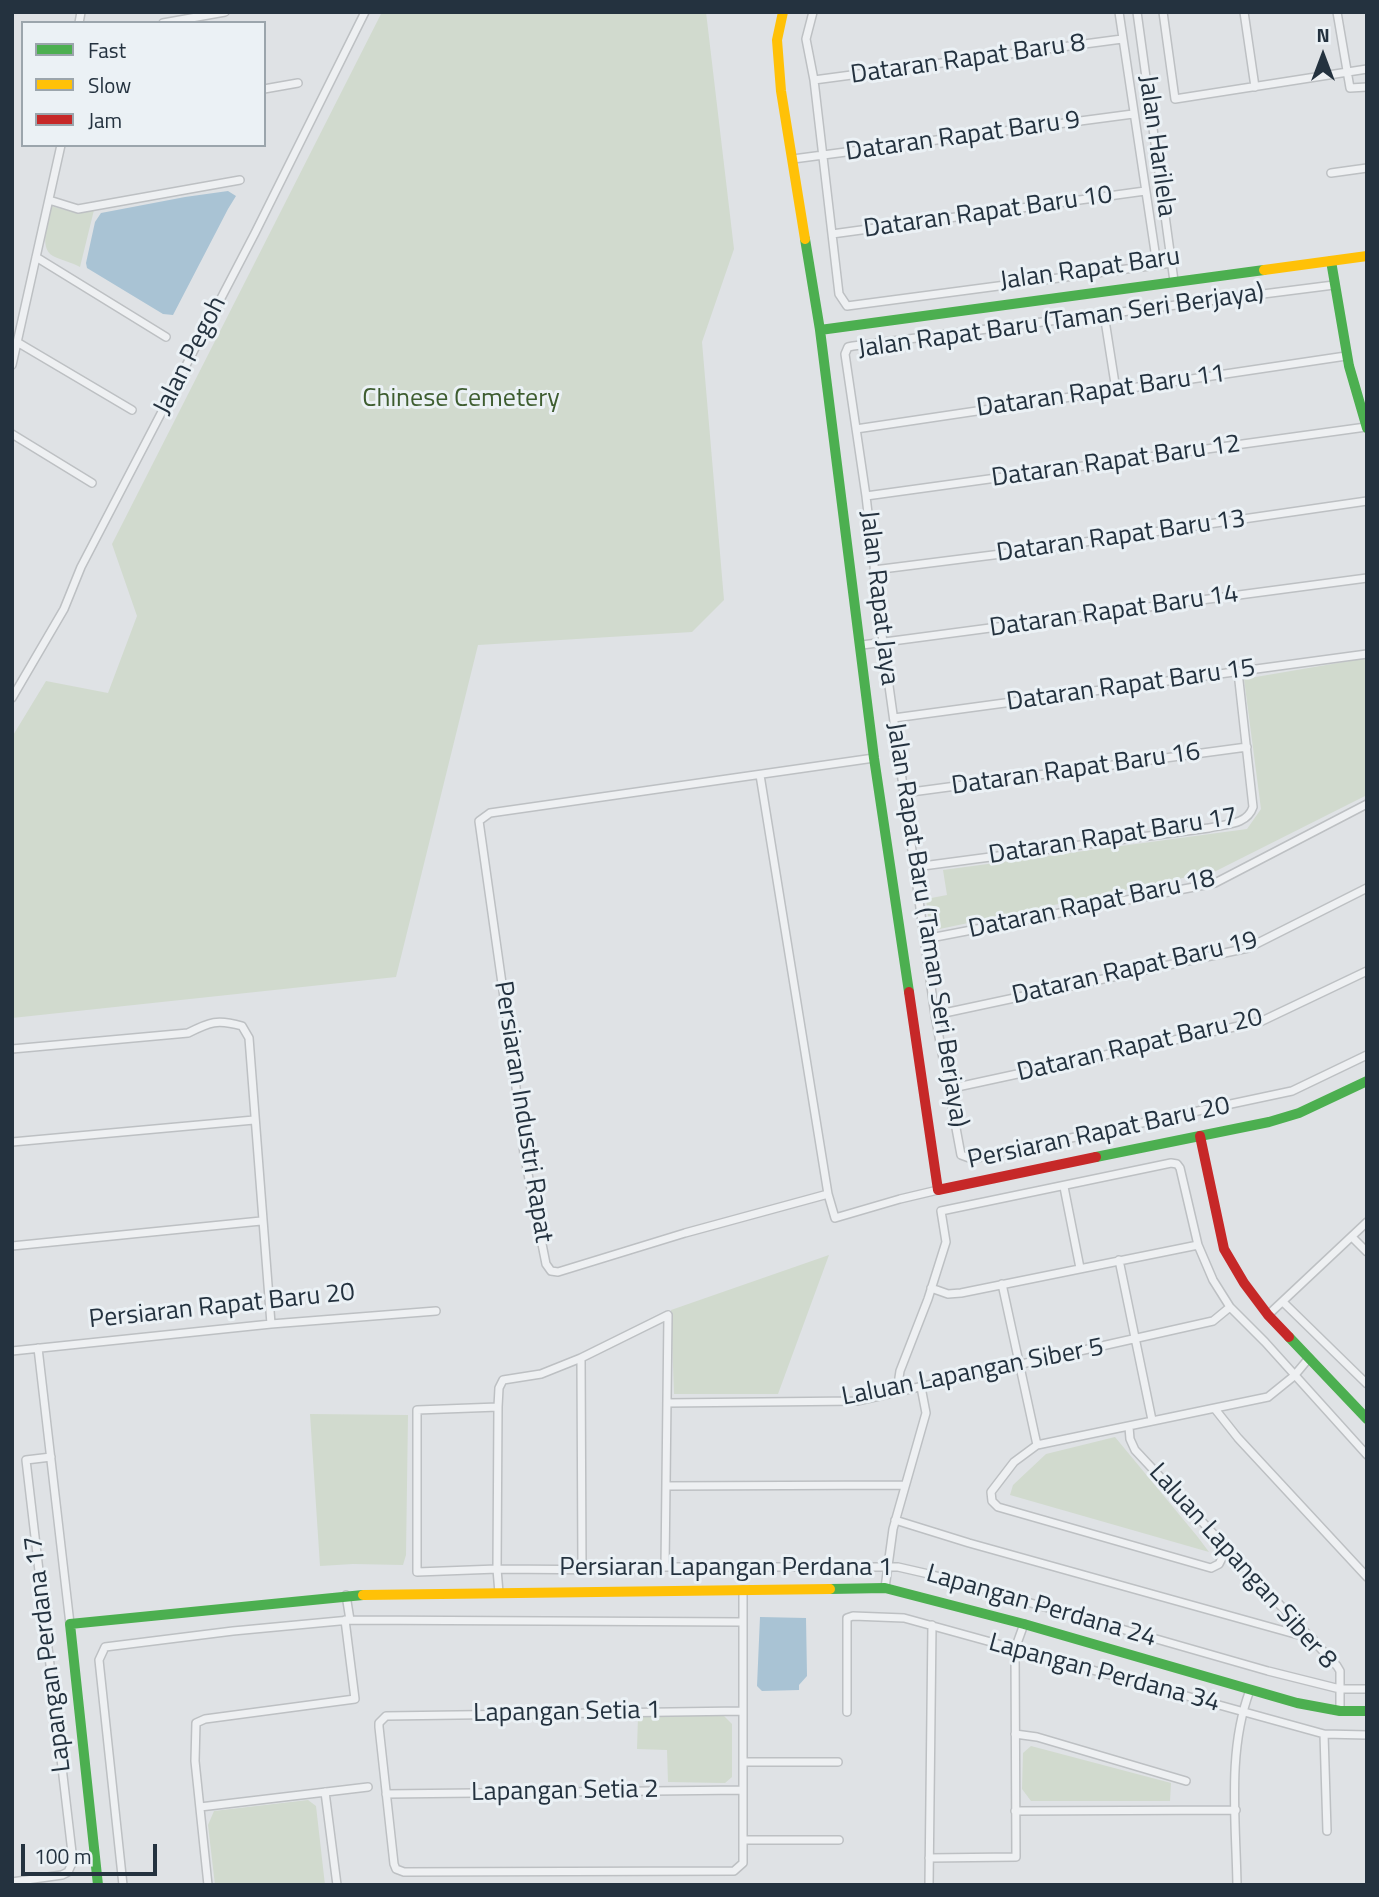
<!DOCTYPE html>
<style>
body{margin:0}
#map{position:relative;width:1379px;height:1897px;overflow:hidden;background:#dfe2e5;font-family:"Titillium Web",sans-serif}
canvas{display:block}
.frame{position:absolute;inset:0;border:14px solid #24323f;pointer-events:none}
.legend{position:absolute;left:21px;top:21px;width:245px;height:126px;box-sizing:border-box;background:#ebf1f5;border:2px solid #9ba5ac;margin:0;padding:9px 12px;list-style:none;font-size:21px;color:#24323f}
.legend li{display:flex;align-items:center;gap:14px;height:35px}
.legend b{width:35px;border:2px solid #9ba5ac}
.north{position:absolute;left:1288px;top:21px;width:70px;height:70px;-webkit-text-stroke:5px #ebf1f5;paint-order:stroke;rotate:0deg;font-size:19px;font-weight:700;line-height:28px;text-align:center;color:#24323f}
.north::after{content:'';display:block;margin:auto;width:24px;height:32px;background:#24323f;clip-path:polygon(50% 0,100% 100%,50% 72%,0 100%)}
.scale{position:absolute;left:21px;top:1844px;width:136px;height:32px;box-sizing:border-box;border:4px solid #24323f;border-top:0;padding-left:9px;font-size:21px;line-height:24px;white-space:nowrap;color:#24323f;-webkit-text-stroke:5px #ebf1f5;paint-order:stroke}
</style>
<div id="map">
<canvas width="1379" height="1897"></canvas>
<div class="frame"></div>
<ul class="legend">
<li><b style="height:9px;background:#4caf50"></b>Fast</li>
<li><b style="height:9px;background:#ffc107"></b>Slow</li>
<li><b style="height:9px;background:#c62828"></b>Jam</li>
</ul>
<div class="north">N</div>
<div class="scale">100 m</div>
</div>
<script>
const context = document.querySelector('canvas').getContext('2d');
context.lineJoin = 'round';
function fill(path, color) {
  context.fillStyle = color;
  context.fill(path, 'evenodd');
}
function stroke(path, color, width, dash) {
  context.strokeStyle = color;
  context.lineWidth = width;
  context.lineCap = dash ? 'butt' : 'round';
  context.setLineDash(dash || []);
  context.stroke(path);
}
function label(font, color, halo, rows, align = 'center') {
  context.font = font + ' "Titillium Web",sans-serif';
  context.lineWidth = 6;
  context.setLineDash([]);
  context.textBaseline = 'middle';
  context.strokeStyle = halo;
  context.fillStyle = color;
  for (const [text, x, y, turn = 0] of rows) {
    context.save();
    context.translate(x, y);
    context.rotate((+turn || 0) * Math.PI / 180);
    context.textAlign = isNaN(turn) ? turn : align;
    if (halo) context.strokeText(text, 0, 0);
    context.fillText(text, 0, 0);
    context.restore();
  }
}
fill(new Path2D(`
 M382,12H706L734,249L702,342L724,600L692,632L478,645L396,977L12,1018V737L46,681L108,693L137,616L112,544Z
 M51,206L76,213L94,210L80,267C71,262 61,260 53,256C38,248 49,219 51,206Z
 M1367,658V795L1216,871L930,931L926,899L947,895L943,870L1247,829L1261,809L1244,679Z
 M829,1255L778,1394H674L671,1310Z
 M310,1414L408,1415L406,1555L403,1565L353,1564L320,1566Z
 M1115,1437L1197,1536L1209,1552L1010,1495L1013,1485L1046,1454Z
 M638,1716H724L732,1724V1777L725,1783L668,1782L667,1750L637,1749Z
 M1031,1746L1171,1783L1170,1801H1031L1022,1789L1023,1753Z
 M308,1800L316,1806L325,1885H215L208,1825L214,1811Z`), '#d1dace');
fill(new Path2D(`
 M228,191L236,196L228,209L173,315L163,314L87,268L86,263L95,222L101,213L185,197Z
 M760,1617L806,1618L807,1676L799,1685V1690L762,1691L757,1686Z`), '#a9c3d4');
const street = new Path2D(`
 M813,12L806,39L814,80L839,294L847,306L1172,263
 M1119,12L1157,265
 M1137,12L1174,281
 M1163,12L1175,99L1367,69
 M1244,12L1255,87
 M1337,12L1350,88L1367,87
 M79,23L81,12
 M163,23L225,12
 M814,80L1122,39
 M264,89L298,83
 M793,159L1133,114
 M1331,173L1367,168
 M49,200L78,209L240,180
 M832,234L1145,191
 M36,257L166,337
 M1334,285L853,346L848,347L845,354L866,496L883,643L935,1015L961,1155L972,1159L1292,1091L1367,1055
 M1104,314L1116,390
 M17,342L132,410
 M12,365L61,145
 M856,429L1346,356
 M12,434L92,483
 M866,496L1366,427
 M874,570L1009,553L1367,501
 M862,645L1367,578
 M12,698L64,609L81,567L255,233L365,12
 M894,718L1367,654
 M760,775L828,1194L685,1233L558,1272L551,1271L546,1264L524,1154L512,1054L479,821L490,813L874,758
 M904,793L1247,747
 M915,867L1209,828C1226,824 1247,825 1253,807L1238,672
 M925,939L1215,883L1367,804
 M935,1015L1248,948L1367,888
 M12,1049L188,1033C210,1022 217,1019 242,1026L249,1038L271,1324
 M948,1089L1262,1021L1367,971
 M12,1142L254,1120
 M1064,1187L1080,1268
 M828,1194L835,1218L900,1199L938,1190
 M1352,1237L1367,1252
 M12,1246L261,1221
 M1119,1260L1152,1420
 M1002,1284L1037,1445
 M931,1288L948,1294L961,1293L1198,1245
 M1283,1302L1367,1384
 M1268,1315L1367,1222
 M38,1348L70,1624
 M12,1351L271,1324L436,1311
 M581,1358L582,1570
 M897,1391L900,1371L928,1299L946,1242L941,1211L1171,1163L1177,1164L1180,1168L1198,1245L1213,1280L1230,1307L1265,1342L1367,1455
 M667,1403L857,1401L1213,1321L1230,1307
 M498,1407L417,1410V1572L497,1569L623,1570L665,1567H898L933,1575L1268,1671L1340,1689H1367
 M1215,1409L1238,1438L1367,1577
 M1129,1427L1130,1439L1135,1450L1337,1666L1340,1671V1711
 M666,1486L905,1485
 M895,1520L969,1543L1313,1639
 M1227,1548L1219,1564L1211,1568L998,1507L992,1501L991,1492L1014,1462L1037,1445L1268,1397L1294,1376L1309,1358
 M885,1588L893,1529L926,1413L921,1387
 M743,1590C743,1630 743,1671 743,1711V1863L734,1871L404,1872L396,1869L394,1864L379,1727V1723L386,1716L743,1711
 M499,1593L497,1569L498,1407L499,1388L503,1380L541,1374L581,1358L668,1315L665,1567
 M346,1595L350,1620
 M847,1712V1618L853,1616L904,1618L1324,1734L1367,1735
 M1015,1734L1037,1737L1186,1781
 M1324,1734L1327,1831
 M743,1762H838
 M325,1792L337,1885
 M386,1794L743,1790
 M200,1807L368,1787
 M1015,1811L1236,1810
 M743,1840H839
 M929,1858L1016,1857L1015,1649L1024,1624
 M12,1882L62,1875L68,1872L73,1861L26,1460L51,1457
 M123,1885L99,1660L105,1647L233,1631L350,1620L743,1622
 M208,1885L195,1761L196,1723L205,1719L355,1699L345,1620
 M929,1885L932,1625
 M1237,1885C1236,1820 1227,1751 1250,1690`);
stroke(street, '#bdc0c3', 10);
stroke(street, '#eef0f2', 7);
stroke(new Path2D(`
 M805,239L820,330L874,758L909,992
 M1331,261L1349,366L1367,428
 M820,330L1264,270
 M1096,1157L1269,1122L1299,1113L1367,1081
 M1289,1337L1367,1419
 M830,1589L885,1588L1024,1624L1297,1703L1340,1711H1367
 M98,1885L70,1624L363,1595`), '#4caf50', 10);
stroke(new Path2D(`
 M783,12L777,40L781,91L805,239
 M1264,270L1367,256
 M363,1595L830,1589`), '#ffc107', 10);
stroke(new Path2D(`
 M909,992L938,1190L1096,1157
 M1200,1136L1224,1249L1244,1283L1268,1315L1289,1337`), '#c62828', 10);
label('26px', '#24323f', '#ebf1f5', [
 ["Dataran Rapat Baru 8",968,60,-8],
 ["Dataran Rapat Baru 9",963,137,-8],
 ["Jalan Harilela",1156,146,82],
 ["Dataran Rapat Baru 10",988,213,-8],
 ["Jalan Rapat Baru",1090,270,-8],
 ["Jalan Rapat Baru (Taman Seri Berjaya)",1061,322,-8],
 ["Jalan Pegoh",191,356,-63],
 ["Dataran Rapat Baru 11",1101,392,-8],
 ["Dataran Rapat Baru 12",1116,462,-8],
 ["Dataran Rapat Baru 13",1121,537,-8],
 ["Jalan Rapat Jaya",878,598,83],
 ["Dataran Rapat Baru 14",1114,612,-8],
 ["Dataran Rapat Baru 15",1131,686,-8],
 ["Dataran Rapat Baru 16",1076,770,-8],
 ["Dataran Rapat Baru 17",1113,837,-9],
 ["Dataran Rapat Baru 18",1092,905,-12],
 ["Jalan Rapat Baru (Taman Seri Berjaya)",926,925,81],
 ["Dataran Rapat Baru 19",1135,969,-13],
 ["Dataran Rapat Baru 20",1140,1046,-13],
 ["Persiaran Industri Rapat",522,1112,81],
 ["Persiaran Rapat Baru 20",1099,1134,-12],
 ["Persiaran Rapat Baru 20",222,1307,-6],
 ["Laluan Lapangan Siber 5",973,1373,-11],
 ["Laluan Lapangan Siber 8",1242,1567,48],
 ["Persiaran Lapangan Perdana 1",726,1569],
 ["Lapangan Perdana 24",1041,1607,16],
 ["Lapangan Perdana 17",49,1654,-97],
 ["Lapangan Perdana 34",1104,1674,15],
 ["Lapangan Setia 1",567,1713,-1],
 ["Lapangan Setia 2",565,1792,-1]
]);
label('26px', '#3e5d30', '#ebf1f5', [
 ["Chinese Cemetery",461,400]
]);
</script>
